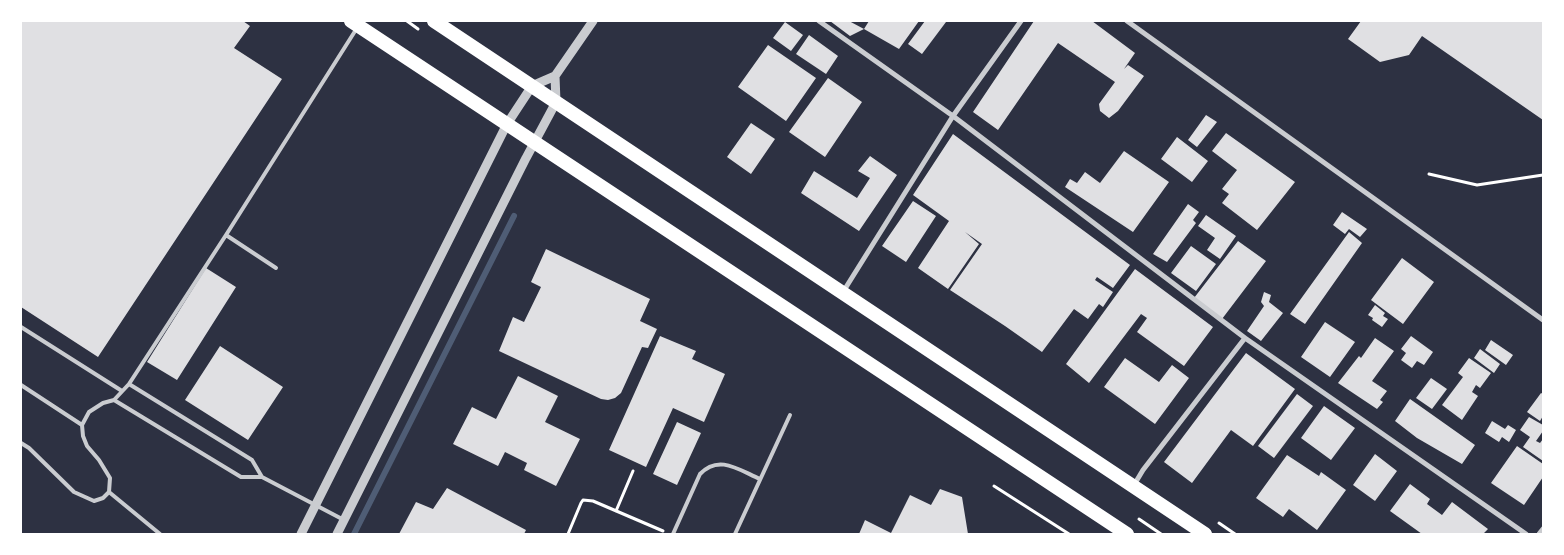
<!DOCTYPE html>
<style>
body{margin:0}
#map{position:relative;width:1564px;height:555px;overflow:hidden;background:#2d3142;font-family:Overpass,sans-serif}
canvas{display:block}
.frame{position:absolute;inset:0;border:22px solid #fff;pointer-events:none}
</style>
<div id="map">
<canvas width="1564" height="555"></canvas>
<div class="frame"></div>
</div>
<script>
const context = document.querySelector('canvas').getContext('2d');
context.lineJoin = 'round';
function stroke(path, color, width, dash) {
  context.strokeStyle = color;
  context.lineWidth = width;
  context.lineCap = dash ? 'butt' : 'round';
  context.setLineDash(dash || []);
  context.stroke(path);
}
function fill(path, color) {
  context.fillStyle = color;
  context.fill(path, 'evenodd');
}
stroke(new Path2D(`
 M354,534L514,216`), '#4f5d75', 6);
fill(new Path2D(`
 M21,21H243L250,26L234,48L282,79L98,357L21,307Z
 M830,21H849L864,29L869,21H919L899,49L864,29L850,36Z
 M925,21L946,22L922,54L908,44Z
 M1034,21H1092L1135,53L1124,69L1128,65L1144,76L1118,111L1109,118L1100,111L1099,104L1115,82L1058,43L998,130L973,112Z
 M1361,21H1543V120L1422,36L1409,55L1380,62L1348,39Z
 M785,22L803,35L791,51L773,38Z
 M809,35L838,56L826,74L796,54Z
 M768,45L816,78L786,121L738,87Z
 M828,78L862,102L825,157L789,132Z
 M1206,115L1217,122L1197,147L1188,140Z
 M751,123L775,139L751,174L727,157Z
 M1226,133L1295,182L1257,230L1222,203L1229,194L1222,189L1237,170L1212,151Z
 M953,134L1130,265L1113,288L1097,277L1095,280L1113,292L1103,307L1099,304L1088,319L1074,309L1042,352L1005,326L950,290L982,244L965,232L979,244L948,289L918,268L949,221L913,195Z
 M1177,137L1208,161L1192,182L1161,159Z
 M1124,151L1169,182L1133,232L1065,187L1070,179L1077,183L1085,172L1100,183Z
 M870,156L897,175L859,231L801,193L814,171L857,198L870,178L858,171Z
 M913,201L936,216L906,262L882,246Z
 M1188,204L1199,212L1193,220L1196,223L1167,262L1153,254Z
 M1342,212L1367,229L1360,237L1349,229L1345,234L1333,225Z
 M1206,215L1236,236L1220,259L1207,250L1215,238L1198,226Z
 M1349,232L1362,243L1305,324L1290,314Z
 M1238,241L1266,261L1222,319L1194,298Z
 M1191,246L1216,264L1196,291L1171,273Z
 M546,249L650,299L640,321L657,329L648,348L642,347L621,393L615,398L608,400L601,399L499,351L513,317L524,322L541,287L531,282Z
 M1402,258L1434,282L1403,324L1371,300Z
 M206,268L236,287L177,380L147,362Z
 M1135,269L1213,327L1184,366L1137,332L1147,318L1141,314L1089,383L1066,364Z
 M1264,292L1271,295L1269,302L1283,313L1261,341L1247,331L1264,306L1261,302Z
 M1375,305L1385,313L1383,316L1388,319L1382,327L1372,320L1373,318L1368,315Z
 M1325,322L1355,342L1330,377L1301,357Z
 M660,336L696,351L692,359L725,374L704,422L673,408L646,467L609,450Z
 M1411,336L1433,352L1424,365L1417,361L1412,368L1401,360L1406,353L1401,349Z
 M1375,338L1394,351L1372,381L1387,391L1380,400L1383,402L1377,409L1338,383L1359,356L1361,358Z
 M1491,340L1513,355L1506,365L1485,350Z
 M220,346L283,387L248,440L185,400Z
 M1480,349L1500,364L1494,373L1474,358Z
 M1246,353L1295,389L1253,446L1231,430L1192,483L1164,462Z
 M1125,358L1159,382L1172,365L1189,378L1155,424L1104,387Z
 M1469,358L1491,373L1480,388L1476,385L1472,392L1478,396L1462,420L1442,405L1463,377L1458,373Z
 M518,376L558,396L545,422L580,439L556,486L524,470L527,463L505,452L498,466L453,444L472,407L496,419Z
 M1431,378L1447,389L1432,409L1416,398Z
 M1541,393L1543,394V416L1540,421L1527,412Z
 M1297,394L1313,406L1274,458L1258,446Z
 M1410,399L1475,445L1462,464L1417,438L1395,421Z
 M1324,406L1355,428L1331,460L1301,438Z
 M1529,417L1543,425V431L1536,441L1540,443L1543,439V461L1523,447L1530,437L1520,430Z
 M1492,421L1505,429L1508,425L1516,430L1509,442L1502,437L1499,442L1485,433Z
 M677,422L701,433L677,485L653,474Z
 M1517,446L1543,464V477L1524,505L1491,483Z
 M1375,454L1397,471L1375,501L1353,485Z
 M1287,455L1319,476L1321,472L1346,490L1317,530L1289,509L1283,517L1256,498Z
 M1410,484L1430,499L1427,504L1442,515L1452,502L1488,529L1483,534H1422L1390,511Z
 M447,488L526,530L524,534H399L416,502L433,509Z
 M940,489L962,497L968,534H859L865,520L891,533L910,495L931,505Z`), '#e0e0e3');
stroke(new Path2D(`
 M407,21L418,29
 M1429,174L1477,185L1543,175
 M994,486L1069,534
 M616,511L633,471
 M1139,519L1161,534
 M1219,523L1235,534
 M568,534L581,503L583,500L593,501L663,531`), '#fff', 3);
stroke(new Path2D(`
 M226,235L276,268
 M21,327L122,391
 M21,385L82,425L89,412L103,403L114,400L129,384L226,235L357,28
 M114,400L241,477H262L252,460L129,384
 M21,443L29,448L74,492L94,501L103,498L109,492L110,478L99,460L87,446L83,436L82,425
 M262,477L344,520
 M109,492L160,534
 M673,534L700,474C719,454 739,470 760,479
 M735,534L790,415`), '#caccd0', 4);
stroke(new Path2D(`
 M819,21L953,116L1245,338L1526,534
 M1127,21L1543,320
 M843,292L953,116L1021,21
 M1134,485L1143,470L1245,338
 M1539,534L1543,529`), '#caccd0', 5);
stroke(new Path2D(`
 M555,76L593,21
 M301,534L507,124L532,86L555,76
 M337,534L526,158L556,102L555,76`), '#caccd0', 9);
stroke(new Path2D(`
 M351,21L1127,534
 M434,21L1205,534`), '#fff', 14);
</script>
